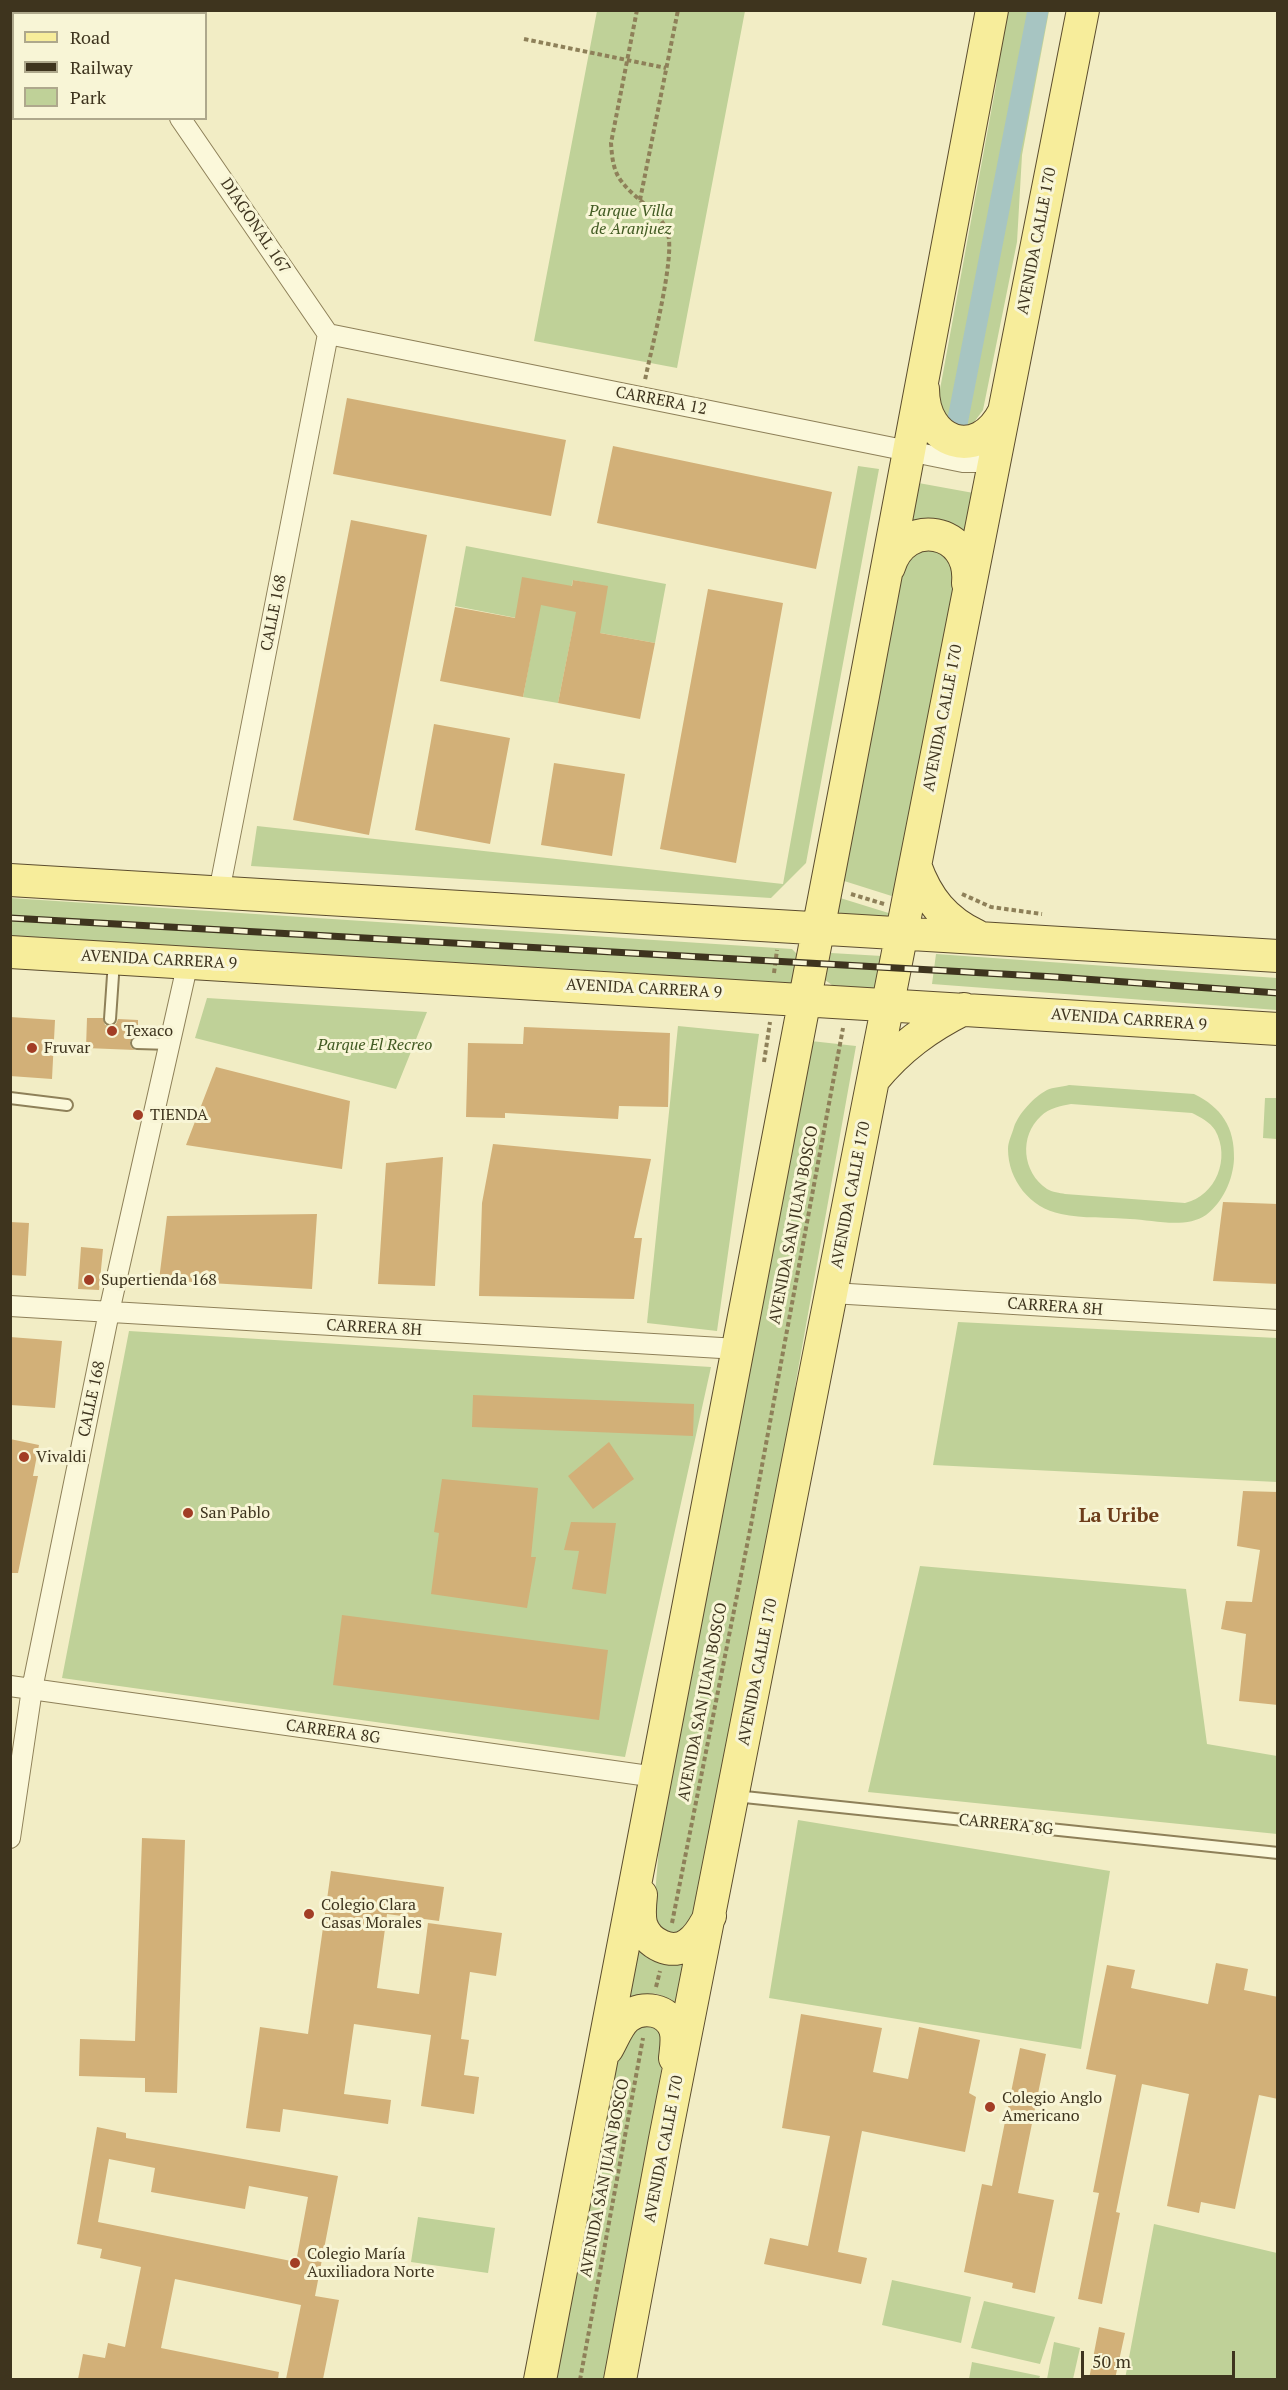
<!DOCTYPE html>
<meta charset="utf-8">
<style>
body{margin:0}
#map{position:relative;width:1288px;height:2390px;overflow:hidden;background:#f2edc5;font-family:"PT Serif",serif}
canvas{display:block}
.frame{position:absolute;inset:0;border:12px solid #3e341e;pointer-events:none}
.legend{position:absolute;left:12px;top:12px;width:195px;height:108px;box-sizing:border-box;background:#f8f5d6;border:2px solid #aea88c;margin:0;padding:8px 10px;list-style:none;font-size:18px;color:#3e341e}
.legend li{display:flex;align-items:center;gap:12px;height:30px}
.legend b{width:30px;border:2px solid #aea88c}
.scale{position:absolute;left:1081px;top:2351px;width:154px;height:27px;box-sizing:border-box;border:3px solid #3e341e;border-top:0;padding-left:8px;font-size:18px;line-height:21px;white-space:nowrap;color:#3e341e;-webkit-text-stroke:4px #f8f5d6;paint-order:stroke}
</style>
<div id="map">
<canvas width="1288" height="2390"></canvas>
<div class="frame"></div>
<ul class="legend">
<li><b style="height:8px;background:#f7ed9b"></b>Road</li>
<li><b style="height:8px;background:#3e341e"></b>Railway</li>
<li><b style="height:16px;background:#bfd198"></b>Park</li>
</ul>
<div class="scale">50 m</div>
</div>
<script>
const context = document.querySelector('canvas').getContext('2d');
context.lineJoin = 'round';
function fill(path, color) {
  context.fillStyle = color;
  context.fill(path, 'evenodd');
}
function stroke(path, color, width, dash) {
  context.strokeStyle = color;
  context.lineWidth = width;
  context.lineCap = dash ? 'butt' : 'round';
  context.setLineDash(dash || []);
  context.stroke(path);
}
function label(font, color, halo, rows, align = 'center') {
  context.font = font + ' "PT Serif",serif';
  context.lineWidth = 6;
  context.setLineDash([]);
  context.textBaseline = 'middle';
  context.strokeStyle = halo;
  context.fillStyle = color;
  for (const [text, x, y, turn = 0] of rows) {
    context.save();
    context.translate(x, y);
    context.rotate((+turn || 0) * Math.PI / 180);
    context.textAlign = isNaN(turn) ? turn : align;
    if (halo) context.strokeText(text, 0, 0);
    context.fillText(text, 0, 0);
    context.restore();
  }
}
fill(new Path2D(`
 M597,11H745L677,368L534,341Z
 M1004,11H1049L1022,155L1017,242L983,410L972,425L946,427L938,400L996,85Z
 M858,466L879,469L806,863L771,898L251,866L257,826L783,884Z
 M913,482L979,494L971,538L905,527Z
 M919,545L956,556L953,601L898,898L841,880L902,558Z
 M466,546L666,584L655,643L573,628L558,703L523,697L537,622L455,606ZM573,580L607,587L570,593Z
 M837,897L895,915L894,920L836,917Z
 M10,898L792,949L798,955L791,984L11,939Z
 M831,953L882,956L878,986L870,989L832,985L825,980Z
 M936,954L1277,978V1010L932,984Z
 M207,998L427,1012L396,1089L195,1038Z
 M678,1026L759,1034L717,1331L647,1323Z
 M811,1041L856,1046L796,1381L786,1463L698,1909L686,1932L674,1941L652,1930L659,1847L658,1810Z
 M1069,1085L1194,1094C1221,1107 1235,1127 1234,1159C1233,1180 1223,1202 1206,1215C1186,1229 1153,1220 1130,1219C1108,1217 1083,1219 1061,1214C1030,1208 1008,1180 1008,1149C1008,1142 1012,1134 1014,1127C1019,1113 1034,1097 1047,1090C1053,1087 1062,1087 1069,1085ZM1071,1104L1192,1113C1200,1117 1210,1122 1215,1130C1231,1158 1216,1196 1185,1203L1065,1194C1060,1193 1052,1192 1047,1189C1022,1172 1019,1136 1041,1116C1049,1108 1061,1106 1071,1104Z
 M1265,1098H1277V1139L1263,1138Z
 M958,1322L1277,1338V1482L933,1465Z
 M129,1331L711,1367L625,1757L62,1678Z
 M920,1566L1186,1589L1207,1744L1277,1756V1834L868,1792Z
 M798,1820L1110,1871L1081,2049L769,1998Z
 M634,1941C651,1966 665,1966 693,1960L682,2011C655,1988 652,1989 623,2007Z
 M658,2023L666,2041L612,2379L552,2380L611,2077L632,2026Z
 M418,2217L495,2228L488,2273L411,2262Z
 M1154,2224L1277,2253V2379H1125Z
 M892,2280L971,2297L961,2343L882,2325Z
 M984,2301L1055,2317L1040,2364L971,2348Z
 M1054,2342L1080,2348L1073,2379H1047Z
 M972,2362L1040,2376L1039,2379H969Z`), '#bfd198');
stroke(new Path2D(`
 M957,424L1038,10`), '#a7c5c2', 21);
fill(new Path2D(`
 M347,398L566,440L551,516L333,474Z
 M613,446L832,492L816,569L597,523Z
 M351,520L427,535L369,835L293,820Z
 M522,577L572,586L573,580L608,586L600,633L655,643L640,719L558,703L576,612L541,605L523,697L440,681L455,607L515,618Z
 M708,589L783,603L736,863L660,849Z
 M434,724L510,738L490,844L415,830Z
 M554,763L625,774L612,856L541,845Z
 M10,1017L55,1020L52,1079L10,1076Z
 M87,1018H103L105,1025L110,1026L116,1024L118,1019L138,1020V1036L133,1037L130,1042L131,1047L135,1050L86,1048Z
 M524,1027L670,1033L668,1107L619,1106L618,1119L505,1113V1118L466,1117L468,1043L523,1044Z
 M216,1067L350,1101L342,1169L186,1145Z
 M493,1144L651,1159L634,1238H642L634,1299L479,1296L482,1203Z
 M443,1157L435,1286L378,1284L386,1163Z
 M1223,1202L1278,1204V1284L1213,1281Z
 M317,1214L312,1289L159,1280L167,1216Z
 M10,1222L29,1223L26,1276L10,1275Z
 M81,1247L103,1249L99,1290L78,1289Z
 M10,1337L62,1341L55,1408L10,1405Z
 M473,1395L694,1404L693,1436L472,1427Z
 M10,1439L39,1445L33,1476H38L18,1573H10Z
 M609,1442L634,1479L593,1509L568,1476Z
 M442,1479L538,1488L531,1557H536L527,1608L431,1594L439,1533L434,1532Z
 M1243,1491L1278,1492V1705L1239,1701L1246,1634L1221,1629L1226,1601L1252,1602L1260,1550L1237,1546Z
 M571,1522L616,1523L606,1594L572,1589L579,1551L564,1550Z
 M342,1615L608,1650L599,1720L333,1685Z
 M142,1838L185,1840L177,2093L145,2092V2078L79,2076L80,2039L135,2041Z
 M331,1871L444,1887L439,1921L387,1914L377,1988L419,1994L428,1923L502,1933L496,1976L470,1972L461,2039L469,2040L464,2075L479,2077L474,2114L421,2106L431,2035L354,2024L344,2094L391,2100L388,2124L283,2109L280,2132L246,2128L260,2027L308,2034Z
 M1216,1963L1248,1969L1244,1990L1278,1997V2099L1259,2095L1235,2209L1201,2202L1199,2213L1167,2206L1189,2094L1142,2084L1116,2212L1120,2213L1102,2304L1078,2299L1099,2193L1093,2192L1116,2075L1086,2069L1107,1965L1135,1970L1131,1988L1208,2004Z
 M801,2014L882,2028L873,2072L908,2079L919,2027L980,2040L969,2093L976,2097L965,2152L862,2131L838,2252L867,2258L861,2284L764,2264L770,2238L808,2246L830,2136L782,2128Z
 M1020,2048L1046,2054L1018,2193L1054,2200L1035,2293L1012,2288L1013,2283L964,2272L982,2184L992,2186Z
 M97,2127L126,2133V2138L338,2176L315,2296L339,2300L323,2379H286L301,2305L175,2279L161,2348L279,2372L278,2379H78L83,2354L105,2358L108,2343L125,2347L141,2267L100,2258L102,2249L77,2244ZM109,2159L155,2168L151,2192L245,2209L249,2186L308,2197L296,2262L98,2222Z
 M1099,2327L1125,2333L1115,2379H1089Z`), '#d2b078');
const lane = new Path2D(`
 M110,1019L114,961
 M137,1043L171,1044
 M10,1098L67,1105
 M735,1796L1278,1853`);
const street = new Path2D(`
 M103,10L105,14
 M180,118L328,334
 M328,334L963,462H980L995,457
 M219,892L328,334
 M832,1293L1278,1320
 M10,1306L738,1349
 M10,1686L656,1777
 M10,1838L32,1689L109,1312L188,962`);
const primary = new Path2D(`
 M923,389C923,444 978,463 1004,412
 M889,567C904,516 973,528 968,583
 M915,865C927,899 945,921 977,936
 M10,880L1278,956
 M10,952L1278,1029
 M873,1080C899,1048 928,1027 964,1009
 M641,1895C640,1904 639,1915 641,1924C647,1944 673,1957 690,1943C700,1936 704,1926 710,1916
 M607,2049C613,2039 618,2024 627,2017C643,2005 668,2009 675,2029C678,2038 676,2049 675,2058
 M540,2380L862,701L992,10
 M620,2380L665,2139L1083,10`);
stroke(lane, '#8e8059', 14);
stroke(street, '#8e8059', 22);
stroke(primary, '#5c4d2e', 34);
stroke(new Path2D(`
 M637,10L611,143C612,157 613,171 622,182C635,200 662,212 668,234C675,259 651,350 645,380
 M524,39L666,68
 M640,200L678,10
 M851,894L884,904
 M962,894L991,907L1042,914
 M774,973L777,950
 M764,1062L770,1022
 M672,1923L751,1525L843,1028
 M656,1987L660,1971
 M580,2380L643,2038`), '#8e8059', 4, [4.5, 3]);
stroke(lane, '#fbf8da', 10);
stroke(street, '#fbf8da', 20);
stroke(primary, '#f7ed9b', 32);
const rail = new Path2D(`
 M10,918L1056,977L1278,993`);
stroke(rail, '#3e341e', 7);
stroke(rail, '#f8f5d6', 4.5, [14]);
for (const [x, y, r, color] of [
 [112,1031,6,"#a23d25"],
 [32,1048,6,"#a23d25"],
 [138,1115,6,"#a23d25"],
 [89,1280,6,"#a23d25"],
 [24,1457,6,"#a23d25"],
 [188,1513,6,"#a23d25"],
 [309,1914,6,"#a23d25"],
 [990,2107,6,"#a23d25"],
 [295,2263,6,"#a23d25"]
]) {
  const dot = new Path2D();
  dot.arc(x, y, r, 0, 2 * Math.PI);
  context.fillStyle = color;
  context.fill(dot);
  stroke(dot, '#f8f5d6', 2);
}
label('italic 16px', '#425b23', '#f8f5d6', [
 ["Parque Villa",631,211],
 ["de Aranjuez",631,229],
 ["Parque El Recreo",375,1045]
]);
label('16px', '#3e341e', '#f8f5d6', [
 ["DIAGONAL 167",255,226,56],
 ["AVENIDA CALLE 170",1037,241,-79],
 ["CARRERA 12",661,401,11],
 ["CALLE 168",274,613,-79],
 ["AVENIDA CALLE 170",943,718,-79],
 ["AVENIDA CARRERA 9",159,960,3],
 ["AVENIDA CARRERA 9",644,989,3],
 ["AVENIDA CARRERA 9",1129,1020,4],
 ["AVENIDA CALLE 170",851,1195,-79],
 ["AVENIDA SAN JUAN BOSCO",794,1225,-79],
 ["CARRERA 8H",1055,1307,4],
 ["CARRERA 8H",374,1328,3],
 ["CALLE 168",92,1399,-78],
 ["AVENIDA CALLE 170",758,1672,-79],
 ["AVENIDA SAN JUAN BOSCO",703,1702,-79],
 ["CARRERA 8G",333,1732,8],
 ["CARRERA 8G",1006,1825,6],
 ["AVENIDA CALLE 170",664,2149,-79],
 ["AVENIDA SAN JUAN BOSCO",605,2178,-79]
]);
label('16px', '#3e341e', '#f8f5d6', [
 ["Texaco",124,1031],
 ["Fruvar",44,1048],
 ["TIENDA",150,1115],
 ["Supertienda 168",101,1280],
 ["Vivaldi",36,1457],
 ["San Pablo",200,1513],
 ["Colegio Clara",321,1905],
 ["Casas Morales",321,1923],
 ["Colegio Anglo",1002,2098],
 ["Americano",1002,2116],
 ["Colegio María",307,2254],
 ["Auxiliadora Norte",307,2272]
], 'left');
label('bold 20px', '#6d3d1a', '#f8f5d6', [
 ["La Uribe",1119,1516]
]);
</script>
